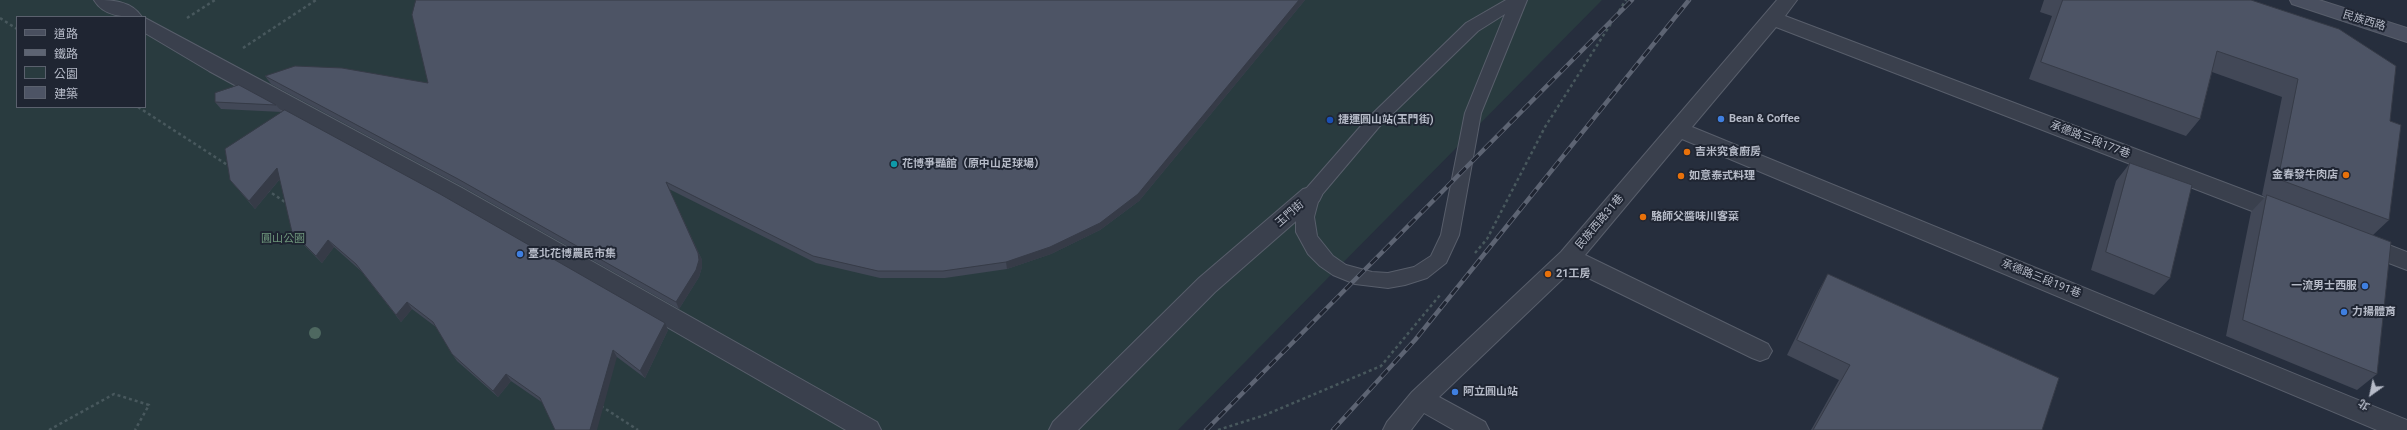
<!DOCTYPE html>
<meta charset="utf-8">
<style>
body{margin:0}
#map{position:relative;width:2407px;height:430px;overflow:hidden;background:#262e3d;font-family:Roboto,"Noto Sans TC",sans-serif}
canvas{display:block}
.legend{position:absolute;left:16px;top:16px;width:130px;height:92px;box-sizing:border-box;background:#1f2532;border:1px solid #5b616e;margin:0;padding:5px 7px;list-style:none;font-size:12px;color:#b6bbc8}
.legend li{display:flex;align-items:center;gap:8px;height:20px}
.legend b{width:20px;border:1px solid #5b616e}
.north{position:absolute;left:2351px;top:374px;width:40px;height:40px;-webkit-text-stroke:3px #1f2532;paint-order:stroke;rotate:213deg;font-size:11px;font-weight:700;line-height:16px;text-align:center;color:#b6bbc8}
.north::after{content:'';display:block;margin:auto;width:14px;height:18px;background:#b6bbc8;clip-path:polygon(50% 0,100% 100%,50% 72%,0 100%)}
</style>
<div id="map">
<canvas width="2407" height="430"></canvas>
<ul class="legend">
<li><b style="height:5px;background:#494f5f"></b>道路</li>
<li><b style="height:5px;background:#5d6473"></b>鐵路</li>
<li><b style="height:11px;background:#293b3f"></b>公園</li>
<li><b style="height:11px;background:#4d5465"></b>建築</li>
</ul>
<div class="north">北</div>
</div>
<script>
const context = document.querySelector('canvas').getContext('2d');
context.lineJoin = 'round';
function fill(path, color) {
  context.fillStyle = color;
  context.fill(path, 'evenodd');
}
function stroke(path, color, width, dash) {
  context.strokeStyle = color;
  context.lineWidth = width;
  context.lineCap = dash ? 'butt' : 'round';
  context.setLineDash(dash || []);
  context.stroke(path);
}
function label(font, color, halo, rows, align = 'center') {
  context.font = font + ' Roboto,"Noto Sans TC",sans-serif';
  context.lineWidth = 4;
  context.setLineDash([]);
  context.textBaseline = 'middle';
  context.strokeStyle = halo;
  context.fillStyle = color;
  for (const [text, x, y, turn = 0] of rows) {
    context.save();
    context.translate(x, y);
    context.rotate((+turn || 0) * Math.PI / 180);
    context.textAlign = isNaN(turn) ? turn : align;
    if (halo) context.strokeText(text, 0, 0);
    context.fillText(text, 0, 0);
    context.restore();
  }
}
fill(new Path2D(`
 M0,0H1602L1178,430H0ZM17,17H145V107H17Z`), '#293b3f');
const lane = new Path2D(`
 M1506,0H1527L1481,113L1459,235L1446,263L1427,278L1405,285L1388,288L1355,284L1333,275L1320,266L1308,254L1296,232V213L1305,190L1367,119L1466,23ZM1505,14L1465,113L1441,235L1431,256L1414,267L1388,273L1372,272L1346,265L1333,256L1317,236L1314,217L1319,198L1379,127L1478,31Z`);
const street = new Path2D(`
 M94,0C111,0 131,0 142,17C124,17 104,17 94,0Z
 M1777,0H1797L1785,16L2294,209L2297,215L2294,221L2286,223L2278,221L1776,27L1692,127L2407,420V430H2377L1682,139L1585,255L1768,344L1772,351L1768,358L1760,361L1752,358L1572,270L1439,397L1485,422L1489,430H1454L1424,413L1411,430H1383L1387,422L1412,392L1561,252Z
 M145,18L462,188L877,422L881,430H846L446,200L209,71L145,33Z
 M1311,187L1319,189L1322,195L1319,201L1215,292L1078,430H1049L1053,422L1199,278L1303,189Z
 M2363,235L2407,252V270L2355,250L2352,244L2355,238Z`);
const secondary = new Path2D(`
 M2290,0H2319L2407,28V42L2292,4Z`);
stroke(lane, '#585e6b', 2);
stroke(street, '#585e6b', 2);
stroke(secondary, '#585e6b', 2);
stroke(new Path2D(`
 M0,18L17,29
 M187,18L215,0
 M243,48L316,0
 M138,107L229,166
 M267,190L288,204
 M1475,253L1487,239L1545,127L1626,0
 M601,406L638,430
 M49,430L114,394L149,405L135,430
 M1218,430L1265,415L1381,366L1440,295`), '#48585d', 2.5, [3, 3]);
fill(lane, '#3a404d');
fill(street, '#3a404d');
fill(secondary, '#494f5f');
const rail = new Path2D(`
 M1206,430L1632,0
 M1333,430L1415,340L1689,0`);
stroke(rail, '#5d6473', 4.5);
stroke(rail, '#1f2532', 3, [9]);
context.fillStyle = '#4e6860';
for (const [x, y] of [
 [315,333]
]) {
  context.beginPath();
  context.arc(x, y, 6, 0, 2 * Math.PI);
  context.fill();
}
fill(new Path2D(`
 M416,0H1305L1139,201L1100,230L1051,254L1007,269L945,278H880L816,263L669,189L702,260V267L699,277L679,309L463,187L271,84L265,76L428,83Z
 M2044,0H2251L2390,121L2389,220L2373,235L2377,374L2357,390L2226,336L2251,212L2265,197L2262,195L2282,97L2212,72L2200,119L2186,136L2029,79L2052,16L2040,12Z
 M215,102L276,105L282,112L221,109Z
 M225,149L668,330L645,378L617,357L543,403L511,381L498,397L457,361L452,354L436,327L412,309L401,322L361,271L334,247L322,263L298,239L292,232L280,179L255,209L230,180Z
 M2130,163L2170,278L2154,295L2091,270L2116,181Z
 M1828,274L2042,430H1811L1839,380L1787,355L1819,290Z`), '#424857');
fill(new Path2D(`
 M1299,0H1305L1139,201L1100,230L1051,254L1007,269L1006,262Z
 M277,168L283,175L255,209L249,201Z
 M666,182L702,260V267L699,277L679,309L676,302Z
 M328,240L334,247L322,263L316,256Z
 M407,302L412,309L401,322L396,315Z
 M665,323L668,330L645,378L640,371Z
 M613,350L617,357L597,430H590Z
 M506,374L511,381L498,397L493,391Z`), '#363b47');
const building = new Path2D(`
 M416,0H1299L1138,194L1100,223L1050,247L1006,262L943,271H878L813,256L666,182L698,253L699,260L696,270L676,302L458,179L265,76L295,66L342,68L428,83L412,15Z
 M2063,0H2251L2339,29L2396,66L2390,121L2401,125L2389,220L2278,179L2298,79L2217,51L2200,119L2041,62Z
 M239,85L276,105L215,102V93Z
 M285,110L440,194L665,323L640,371L613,350L590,430H555L540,398L506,374L493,391L452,354L433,322L407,302L396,315L356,264L328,240L316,256L292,232L277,168L249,201L230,180L225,149Z
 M2130,163L2192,185L2170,278L2106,252Z
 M2267,195L2391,242L2377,374L2243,320Z
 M1828,274L2059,378L2042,430H1813L1850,365L1797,340Z`);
fill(building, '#4d5465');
stroke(building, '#363b47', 1);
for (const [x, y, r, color] of [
 [1721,119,4,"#3f7fe0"],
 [1330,120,4,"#1a4fb4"],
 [1687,152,4,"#e8710a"],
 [894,164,4,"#0f9aa8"],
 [2346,175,4,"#e8710a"],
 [1681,176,4,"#e8710a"],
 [1643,217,4,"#e8710a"],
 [520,254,4,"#3f7fe0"],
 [1548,274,4,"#e8710a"],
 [2365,286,4,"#3f7fe0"],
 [2344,312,4,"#3f7fe0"],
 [1455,392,4,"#3f7fe0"]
]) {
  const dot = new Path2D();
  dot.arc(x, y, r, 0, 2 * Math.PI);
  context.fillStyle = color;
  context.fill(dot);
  stroke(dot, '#1f2532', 1.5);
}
label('11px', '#b6bbc8', '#1f2532', [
 ["民族西路",2364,21,17],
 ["承德路三段177巷",2090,140,21],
 ["玉門街",1290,214,-41],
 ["民族西路31巷",1600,222,-50],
 ["承德路三段191巷",2041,279,22]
]);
label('bold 11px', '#b6bbc8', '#1f2532', [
 ["Bean & Coffee",1729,119],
 ["捷運圓山站(玉門街)",1338,120],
 ["吉米究食廚房",1695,152],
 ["花博爭豔館（原中山足球場）",902,164],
 ["金春發牛肉店",2338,175,"right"],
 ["如意泰式料理",1689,176],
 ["駱師父醬味川客菜",1651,217],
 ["臺北花博農民市集",528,254],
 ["21工房",1556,274],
 ["一流男士西服",2357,286,"right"],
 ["力揚體育",2352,312],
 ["阿立圓山站",1463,392]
], 'left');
label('11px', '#6f977c', '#1f2532', [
 ["圓山公園",283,239]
]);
</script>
